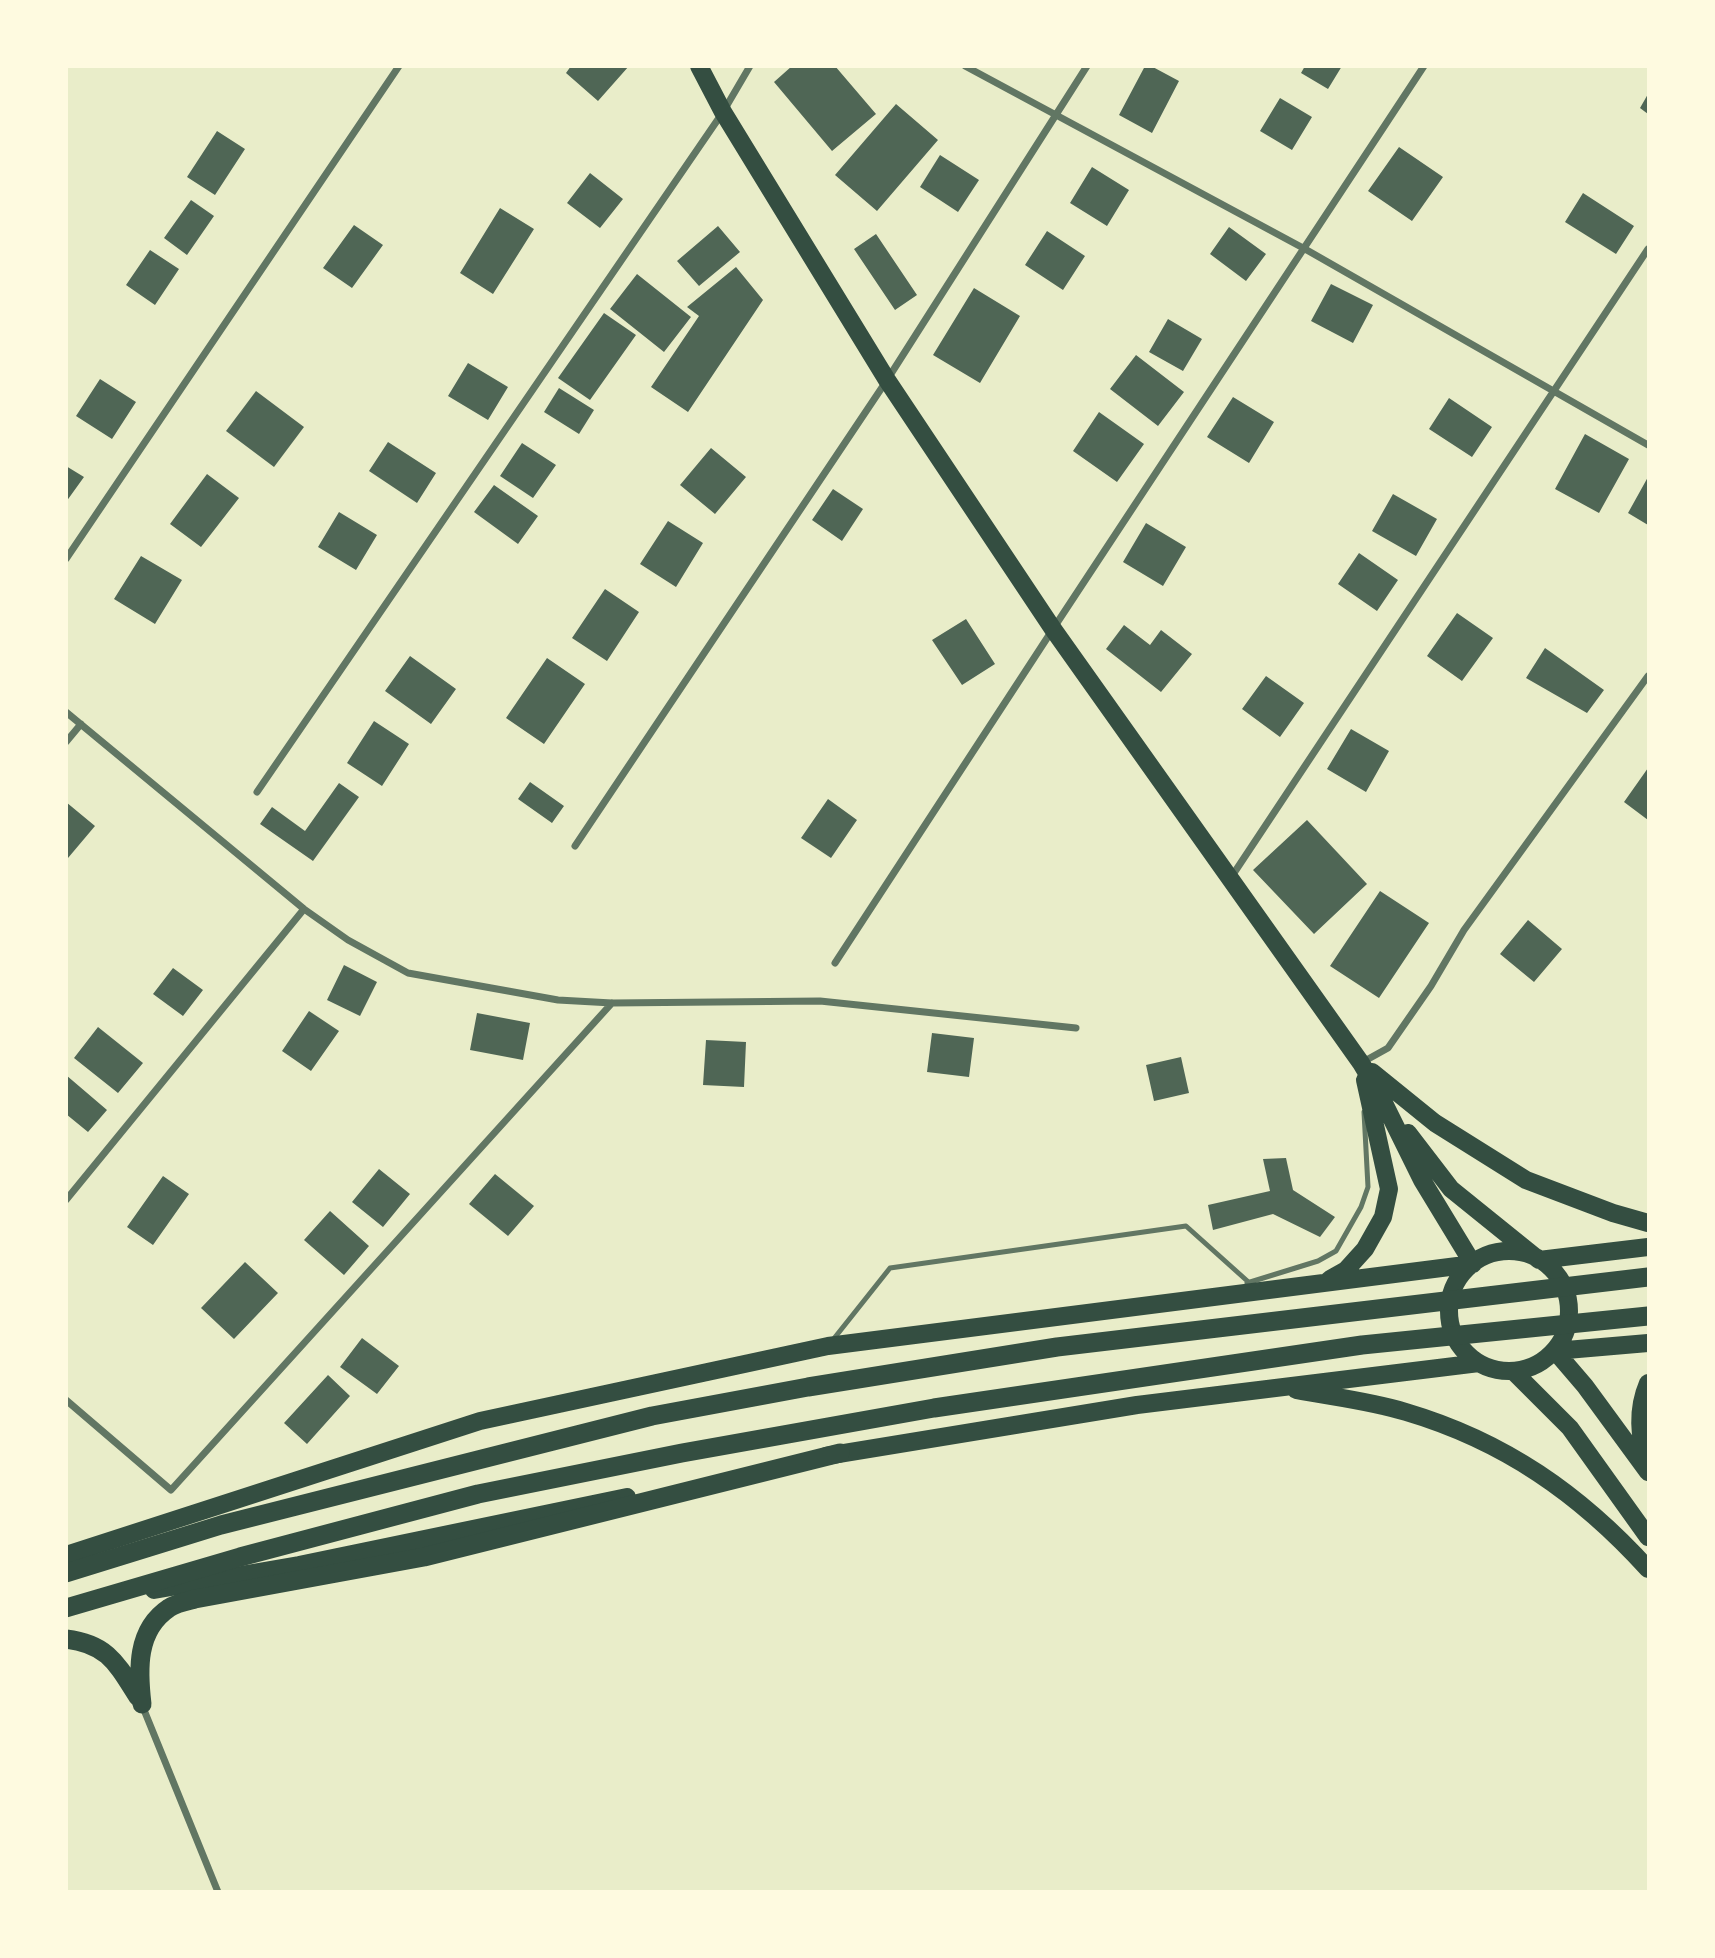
<!DOCTYPE html>
<style>
body{margin:0}
#map{position:relative;width:1715px;height:1958px;overflow:hidden;background:#e9edc9;font-family:"Fira Sans Condensed",sans-serif}
canvas{display:block}
.frame{position:absolute;inset:0;border:68px solid #fefae0;pointer-events:none}
</style>
<div id="map">
<canvas width="1715" height="1958"></canvas>
<div class="frame"></div>
</div>
<script>
const context = document.querySelector('canvas').getContext('2d');
context.lineJoin = 'round';
function fill(path, color) {
  context.fillStyle = color;
  context.fill(path, 'evenodd');
}
function stroke(path, color, width, dash) {
  context.strokeStyle = color;
  context.lineWidth = width;
  context.lineCap = dash ? 'butt' : 'round';
  context.setLineDash(dash || []);
  context.stroke(path);
}
fill(new Path2D(`
 M571,66H629L598,101L566,73Z
 M792,66H835L876,114L832,151L774,82Z
 M1145,66H1151L1179,81L1152,133L1119,115Z
 M1305,66H1342L1328,89L1301,73Z
 M1648,94V114L1640,108Z
 M1280,98L1312,117L1292,150L1260,131Z
 M896,104L938,140L877,211L835,175Z
 M217,131L245,149L215,195L187,177Z
 M1399,147L1443,177L1412,221L1368,191Z
 M940,155L979,180L958,212L920,187Z
 M1092,167L1129,190L1107,226L1070,203Z
 M590,173L623,199L600,228L567,203Z
 M1583,193L1634,226L1616,254L1565,222Z
 M191,200L214,216L187,255L164,238Z
 M500,208L534,229L493,294L460,273Z
 M354,225L383,245L352,288L323,268Z
 M718,226L740,252L699,286L677,261Z
 M1229,227L1266,254L1246,281L1210,254Z
 M1047,231L1085,256L1063,290L1025,265Z
 M876,234L917,295L895,310L854,249Z
 M150,250L179,269L155,305L126,285Z
 M736,267L763,300L688,412L651,387L699,316L687,307Z
 M637,274L691,317L664,352L610,309Z
 M1331,284L1373,305L1353,343L1311,321Z
 M974,288L1020,316L980,383L933,355Z
 M604,313L636,335L590,400L558,378Z
 M1168,319L1202,339L1183,371L1149,352Z
 M1136,355L1184,392L1158,426L1110,389Z
 M468,363L508,387L488,420L448,396Z
 M100,379L136,402L112,439L76,416Z
 M559,388L594,410L579,434L544,412Z
 M256,391L304,427L274,467L226,431Z
 M1233,397L1274,422L1249,463L1207,437Z
 M1449,398L1492,427L1472,457L1429,429Z
 M1099,412L1144,444L1117,482L1073,451Z
 M1585,434L1629,459L1599,513L1555,489Z
 M388,442L436,473L417,503L369,471Z
 M522,443L556,465L533,498L500,476Z
 M711,448L746,477L715,514L680,485Z
 M66,466L84,477L66,502Z
 M207,474L239,498L201,547L170,524Z
 M1648,477V525L1628,513Z
 M494,485L538,516L518,544L474,512Z
 M833,489L863,509L842,541L812,520Z
 M1393,494L1437,519L1416,556L1372,531Z
 M339,512L377,535L356,570L318,547Z
 M668,521L703,543L676,587L640,564Z
 M1146,523L1186,547L1163,586L1123,562Z
 M1359,553L1398,580L1377,611L1338,584Z
 M141,556L182,580L155,624L114,599Z
 M605,589L639,612L607,661L572,638Z
 M1457,613L1493,638L1462,681L1427,656Z
 M966,619L995,664L962,685L932,640Z
 M1124,625L1150,645L1161,630L1192,654L1161,692L1106,649Z
 M1545,648L1604,690L1587,713L1526,678Z
 M410,656L456,689L431,724L385,691Z
 M547,658L585,684L544,744L506,718Z
 M1266,676L1304,703L1280,737L1242,709Z
 M374,721L409,744L382,786L347,763Z
 M1351,729L1389,751L1366,792L1327,769Z
 M1648,768V820L1624,802Z
 M530,782L564,806L552,823L518,799Z
 M339,783L359,797L313,861L260,824L272,807L305,831Z
 M828,799L857,820L831,858L801,838Z
 M66,802L95,826L68,858L66,856Z
 M1307,820L1367,884L1314,934L1253,870Z
 M1380,891L1429,923L1379,998L1330,966Z
 M1528,920L1562,949L1534,982L1500,954Z
 M344,965L377,982L360,1016L327,1000Z
 M173,968L203,990L183,1016L153,994Z
 M309,1011L339,1031L311,1071L282,1051Z
 M477,1013L530,1023L523,1060L470,1050Z
 M98,1027L143,1063L118,1093L74,1058Z
 M932,1033L974,1038L969,1077L927,1072Z
 M706,1040L746,1042L744,1087L703,1085Z
 M1181,1057L1189,1093L1154,1101L1146,1065Z
 M66,1075L107,1110L88,1132L66,1114Z
 M1286,1158L1293,1190L1335,1217L1320,1237L1273,1214L1213,1230L1208,1205L1270,1191L1263,1159Z
 M379,1169L410,1194L383,1227L352,1202Z
 M495,1174L534,1206L508,1236L469,1204Z
 M163,1176L189,1194L153,1245L127,1227Z
 M330,1211L369,1246L344,1275L304,1240Z
 M245,1262L278,1293L234,1339L201,1308Z
 M362,1338L399,1366L377,1394L340,1367Z
 M328,1375L350,1396L307,1444L284,1423Z`), '#4f6655');
stroke(new Path2D(`
 M1247,1283L1318,1261L1336,1251L1361,1207L1368,1187L1364,1112
 M832,1341L890,1268L1186,1226L1254,1287`), '#617663', 5);
stroke(new Path2D(`
 M965,66L1305,249L1648,445
 M66,559L399,66
 M66,712L304,909L348,940L408,973L558,1000L612,1003L820,1001L1076,1028
 M66,742L81,724
 M257,792L723,112L750,66
 M575,846L887,380L1087,66
 M1232,876L1648,249
 M835,963L1053,629L1424,66
 M1361,1063L1388,1048L1431,986L1464,930L1648,676
 M66,1200L304,909
 M66,1400L171,1490L612,1003
 M142,1705L218,1892`), '#617663', 7);
stroke(new Path2D(`
 M1372,1072L1435,1123L1526,1180L1613,1213L1648,1223
 M1408,1133L1451,1189L1539,1260L1648,1247
 M1449 1311a60 60 0 1 1 120 0a60 60 0 1 1-120 0Z
 M1330,1279L1346,1270L1365,1249L1383,1217L1389,1189L1365,1080
 M1555,1351L1585,1386L1648,1472
 M1555,1351L1648,1343
 M1513,1371L1570,1428L1648,1537
 M1296,1390C1333,1397 1370,1401 1406,1412C1504,1441 1580,1494 1648,1569
 M826,1456L1137,1405L1479,1363
 M1646,1464C1640,1435 1636,1411 1648,1383
 M66,1555L480,1421L828,1346L1473,1264L1422,1180L1381,1097L1361,1063L1053,629L887,380L723,112L699,66
 M154,1590L299,1565L627,1497`), '#344e41', 18);
stroke(new Path2D(`
 M66,1573L221,1525L652,1416L808,1387L1057,1347L1648,1277
 M66,1608L240,1557L478,1494L682,1453L934,1408L1362,1345L1648,1316
 M66,1639C108,1644 117,1664 138,1697
 M142,1704C138,1670 136,1630 169,1608C176,1603 187,1601 195,1599L424,1557L840,1453`), '#344e41', 19);
</script>
